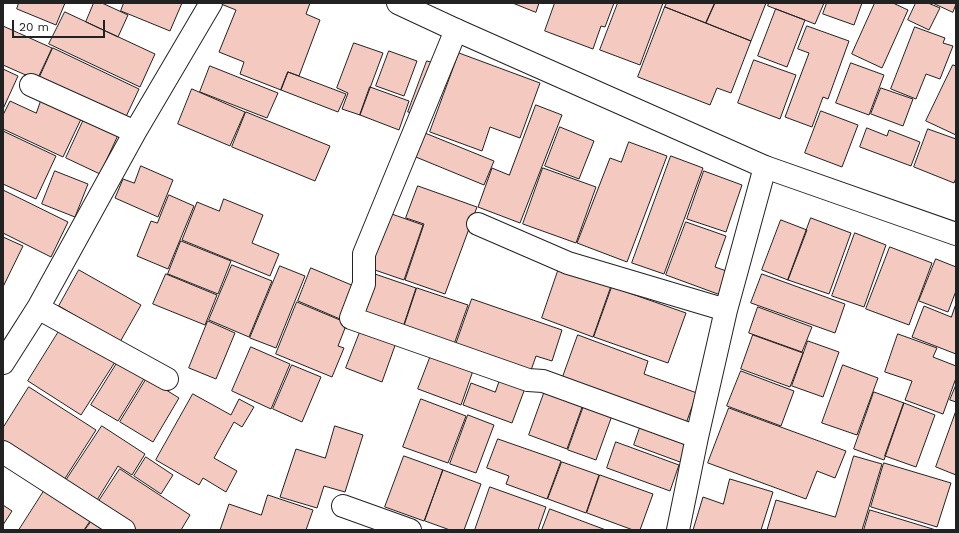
<!DOCTYPE html>
<style>
body{margin:0}
#map{position:relative;width:959px;height:533px;overflow:hidden;background:#fff;font-family:"Work Sans",sans-serif}
canvas{display:block}
.frame{position:absolute;inset:0;border:4px solid #222;pointer-events:none}
.scale{position:absolute;left:12px;top:20px;width:93px;height:18px;box-sizing:border-box;border:2px solid #222;border-top:0;padding-left:5px;font-size:12px;line-height:14px;white-space:nowrap;color:#222;-webkit-text-stroke:3px #fff;paint-order:stroke}
</style>
<div id="map">
<canvas width="959" height="533"></canvas>
<div class="frame"></div>
<div class="scale">20 m</div>
</div>
<script>
const context = document.querySelector('canvas').getContext('2d');
context.lineJoin = 'round';
function fill(path, color) {
  context.fillStyle = color;
  context.fill(path, 'evenodd');
}
function stroke(path, color, width, dash) {
  context.strokeStyle = color;
  context.lineWidth = width;
  context.lineCap = dash ? 'butt' : 'round';
  context.setLineDash(dash || []);
  context.stroke(path);
}
const building = new Path2D(`
 M19,3H65L56,25L17,9Z
 M94,3H102L128,15L118,37L86,22Z
 M124,3H182L170,31L121,11Z
 M222,3H310L306,14L320,20L299,76L288,72L281,90L240,74L244,62L219,52L236,10L221,4Z
 M513,3H539L536,12Z
 M555,3H614L605,27L601,26L593,49L545,31Z
 M618,3H663L640,65L600,50Z
 M667,3H715L706,23L665,7Z
 M715,3H766L751,41L706,23Z
 M769,3H824L815,24L768,6Z
 M827,3H862L854,25L823,14Z
 M875,3H893L908,10L882,68L852,54Z
 M916,3H928L940,8L929,30L908,20Z
 M933,3H956V4L953,12Z
 M665,7L751,41L731,93L717,88L710,105L638,77Z
 M776,9L805,20L787,67L758,56Z
 M65,12L155,54L140,87L49,44Z
 M3,26L52,48L37,80L3,65Z
 M807,26L849,41L828,99L823,97L812,127L785,117L809,53L798,49Z
 M915,27L945,38L943,43L953,46L940,79L926,74L916,99L891,89Z
 M354,43L383,53L360,115L342,109L348,93L337,88Z
 M53,48L139,89L124,121L38,81Z
 M389,51L417,61L404,96L376,86Z
 M459,53L540,83L520,138L490,127L482,151L430,132Z
 M754,60L796,75L780,119L738,103Z
 M427,61L438,64L419,115L408,112Z
 M851,63L884,75L869,115L836,103Z
 M953,65L956,66V135L926,121Z
 M210,66L278,93L267,118L200,92Z
 M3,69L18,76L3,109Z
 M288,72L346,94L338,112L281,90Z
 M370,87L409,101L399,130L360,115Z
 M881,88L913,99L903,126L871,114Z
 M192,89L245,112L230,146L178,124Z
 M42,98L82,117L63,157L3,129V115L10,101L36,113Z
 M536,105L562,115L520,223L478,207L492,168L509,175Z
 M821,111L858,125L842,167L805,153Z
 M246,112L330,146L315,181L232,147Z
 M85,117L119,133L100,174L66,158Z
 M560,127L594,141L579,179L545,166Z
 M867,128L887,136L889,130L920,142L911,166L860,147Z
 M928,129L956,139V178L954,183L914,167Z
 M3,131L56,156L36,199L3,184Z
 M420,131L494,161L484,185L411,155Z
 M629,142L667,156L627,262L577,243L610,158L621,162Z
 M671,156L703,168L664,274L632,263Z
 M141,166L173,180L158,217L115,198L123,179L134,183Z
 M543,168L596,187L576,243L523,224Z
 M55,171L88,184L75,217L42,204Z
 M704,171L742,185L726,232L687,219Z
 M418,186L477,207L445,294L405,280L424,224L406,218Z
 M3,190L68,222L51,257L3,233Z
 M169,195L194,206L168,269L137,256L151,221L157,223Z
 M224,199L263,215L252,243L279,254L270,276L182,240L197,202L219,211Z
 M386,212L423,225L404,280L366,267Z
 M811,218L851,233L829,294L788,280Z
 M781,220L807,230L788,280L762,270Z
 M686,222L726,236L715,267L735,274L726,297L666,275Z
 M855,233L886,245L864,307L832,296Z
 M3,237L23,246L3,287Z
 M181,241L231,261L218,294L168,274Z
 M890,247L932,263L909,325L866,309Z
 M936,259L956,267V291L948,312L919,301Z
 M232,265L272,281L249,337L209,320Z
 M280,266L305,276L276,348L250,338Z
 M311,268L361,289L347,322L298,301Z
 M559,268L611,286L593,337L542,318Z
 M79,270L141,305L120,342L59,306Z
 M369,272L416,288L401,333L356,312Z
 M166,274L217,295L205,325L153,304Z
 M762,274L845,304L835,333L751,303Z
 M612,287L686,313L668,363L594,337Z
 M417,288L468,305L452,350L402,333Z
 M472,299L562,330L552,361L536,356L529,376L454,350Z
 M297,302L347,323L338,346L344,348L332,377L276,354Z
 M956,304V354L912,337L924,306L951,317Z
 M758,307L812,327L802,352L749,333Z
 M208,321L235,333L216,379L189,368Z
 M362,327L397,340L382,382L346,368Z
 M61,328L115,362L81,415L28,381Z
 M898,334L937,348L933,357L956,366V378L943,414L905,400L912,381L885,372Z
 M578,335L648,361L644,374L697,393L684,429L560,385Z
 M753,335L803,353L790,387L741,369Z
 M808,341L839,352L823,397L792,386Z
 M251,347L290,364L271,409L232,391Z
 M433,350L475,365L461,405L418,389Z
 M119,360L145,377L118,421L91,405Z
 M292,365L321,377L302,422L273,409Z
 M843,365L878,378L857,435L822,423Z
 M741,371L794,391L781,426L727,406Z
 M502,374L527,383L512,423L463,405L471,383L495,392Z
 M147,378L179,398L153,442L120,422Z
 M547,385L585,399L567,449L529,435Z
 M956,385V402L950,400Z
 M29,387L96,430L64,480L3,440V428Z
 M874,392L904,403L884,460L854,449Z
 M193,394L231,415L239,399L254,407L242,427L234,422L214,458L237,471L226,492L203,478L199,485L156,460Z
 M421,399L466,416L448,463L403,447Z
 M586,400L614,410L596,460L568,450Z
 M904,403L935,415L916,467L885,456Z
 M729,408L846,451L835,478L817,471L806,499L708,463Z
 M956,411V475L936,467Z
 M468,415L494,425L476,473L450,464Z
 M643,419L689,436L680,462L634,445Z
 M102,426L145,454L132,475L118,466L94,505L63,485Z
 M335,426L363,435L345,492L324,486L317,508L280,497L296,449L325,458Z
 M498,439L561,461L547,499L506,484L509,476L487,468Z
 M616,442L679,465L670,491L607,468Z
 M404,456L443,470L424,521L385,507Z
 M854,456L882,464L862,530H767L776,500L835,517Z
 M146,457L173,475L161,494L134,476Z
 M562,462L599,475L586,513L548,499Z
 M884,463L951,483L937,527L871,507Z
 M120,469L190,515L181,530H131L95,507Z
 M443,470L481,484L464,530H450L425,521Z
 M600,475L653,494L640,530H633L587,513Z
 M730,479L773,492L761,530H693L703,497L723,504Z
 M490,487L546,507L538,530H475Z
 M44,491L90,521L84,530H19Z
 M268,495L313,510L306,530H220L229,504L261,515Z
 M3,505L12,511L3,525Z
 M550,509L606,530H542Z
 M870,510L936,530H864Z
 M91,522L103,530H85Z`);
fill(building, '#f3c9c0');
stroke(building, '#222', 1);
const street = new Path2D(`
 M456,30L364,254V284L351,318L528,380L543,381L697,437
 M31,85L135,132
 M478,224L568,263L726,310
 M38,308L167,379
 M3,363L38,308L135,132L211,3
 M3,452L124,530
 M343,506L410,530
 M678,530L697,437L726,310L765,167`);
const secondary = new Path2D(`
 M398,3L456,30L765,167L956,234`);
stroke(street, '#222', 24);
stroke(secondary, '#222', 24);
stroke(street, '#fff', 22);
stroke(secondary, '#fff', 22);
</script>
